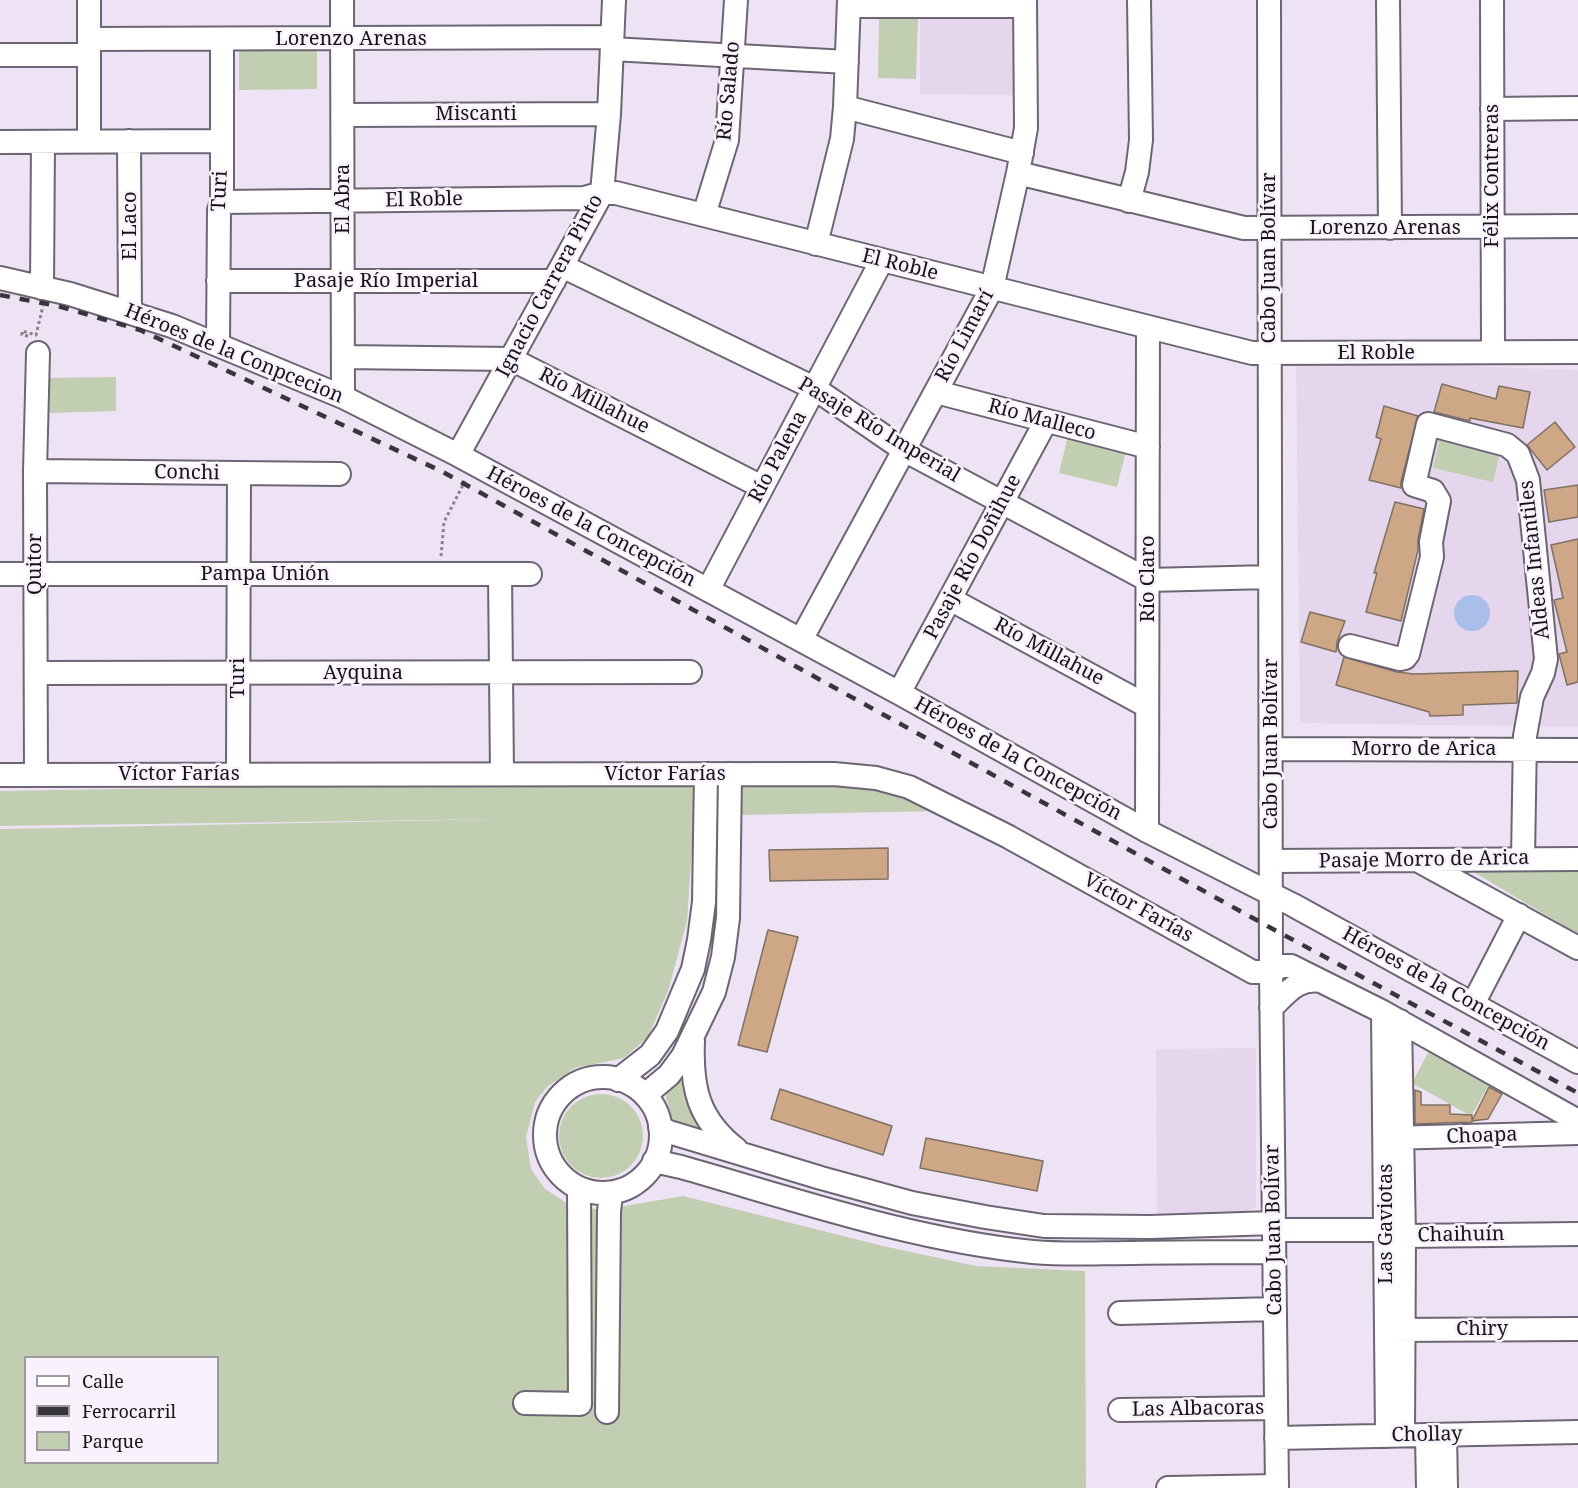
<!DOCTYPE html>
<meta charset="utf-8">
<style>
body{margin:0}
#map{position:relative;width:1578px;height:1488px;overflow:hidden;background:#eee3f4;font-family:"Noto Serif",serif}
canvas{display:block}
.legend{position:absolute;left:24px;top:1356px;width:195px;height:108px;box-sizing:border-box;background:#f9f2fd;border:2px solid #9e99a1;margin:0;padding:8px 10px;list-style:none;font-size:18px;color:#161318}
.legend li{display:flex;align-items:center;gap:12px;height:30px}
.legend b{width:30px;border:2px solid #9e99a1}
</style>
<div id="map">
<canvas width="1578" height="1488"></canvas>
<ul class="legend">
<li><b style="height:8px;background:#fff"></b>Calle</li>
<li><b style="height:8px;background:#39353c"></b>Ferrocarril</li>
<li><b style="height:16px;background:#c1ceb1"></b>Parque</li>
</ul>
</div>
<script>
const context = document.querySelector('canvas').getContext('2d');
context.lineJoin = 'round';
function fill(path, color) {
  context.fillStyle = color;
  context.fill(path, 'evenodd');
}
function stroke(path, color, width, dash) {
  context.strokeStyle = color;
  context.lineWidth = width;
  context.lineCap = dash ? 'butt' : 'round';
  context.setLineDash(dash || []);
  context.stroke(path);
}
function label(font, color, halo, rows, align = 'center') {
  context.font = font + ' "Noto Serif",serif';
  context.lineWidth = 5;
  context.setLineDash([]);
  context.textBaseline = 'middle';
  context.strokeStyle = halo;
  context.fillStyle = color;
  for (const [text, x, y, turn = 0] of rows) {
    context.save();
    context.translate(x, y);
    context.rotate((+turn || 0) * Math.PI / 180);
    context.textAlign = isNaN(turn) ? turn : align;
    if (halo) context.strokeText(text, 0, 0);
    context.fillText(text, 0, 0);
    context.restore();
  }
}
fill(new Path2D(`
 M920,12H1014L1013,95L920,94Z
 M1296,360L1578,370V727L1300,723Z
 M1256,1048V1207L1248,1212L1157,1214L1156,1049Z`), '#e5d6ee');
fill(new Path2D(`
 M879,17L918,18L916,79L878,78Z
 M317,48V89L239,90V49Z
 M116,377V411L49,413V378Z
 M1441,433L1501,447L1493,482L1433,468Z
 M1068,436L1126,451L1117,487L1059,473Z
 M856,782L893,787L937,811L694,816L687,921L668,991L648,1037L624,1058L575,1068L548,1086L535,1102L526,1137L531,1169L545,1189L568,1204L601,1210L683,1196L883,1246L976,1266L1085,1271L1086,1488H0V829L502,819L0,826V791L311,786ZM26,1358H218V1462H26Z
 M1578,863V934L1462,865Z
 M1430,1049L1490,1083L1471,1116L1412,1083Z
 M680,1080L683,1083L697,1121L698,1127L696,1131L672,1121L665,1091L676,1081Z
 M559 1136a42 42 0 1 1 84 0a42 42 0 1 1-84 0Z`), '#c1ceb1');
fill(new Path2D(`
 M1454 613a18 18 0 1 1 36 0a18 18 0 1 1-36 0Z`), '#a9bfe9');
const building = new Path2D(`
 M1442,384L1496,399L1499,386L1530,392L1523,428L1470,418V421L1434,412Z
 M1384,406L1418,416L1401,482V488L1369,480L1381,439L1376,437Z
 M1555,422L1575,447L1547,470L1527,445Z
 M1578,485V517L1549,522L1544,490Z
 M1395,502L1424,509L1418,540V550L1401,621L1366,612L1377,573H1374Z
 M1578,539V682L1567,685L1559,654L1567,652L1554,600L1563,598L1551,545Z
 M1310,612L1345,621L1337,642L1336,652L1301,642Z
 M1344,657L1397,672L1414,674L1518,671L1517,703L1463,705V715L1430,716L1429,712L1336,685Z
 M888,848V879L770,881L769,850Z
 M768,930L798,937L767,1052L738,1045Z
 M1489,1087L1502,1094L1488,1119L1472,1121Z
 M780,1089L892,1126L883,1155L771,1119Z
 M1415,1090L1421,1092V1105H1450V1114L1472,1115V1122L1415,1124Z
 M926,1138L1043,1161L1037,1191L920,1168Z`);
fill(building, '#cea886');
stroke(building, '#7f7064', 1.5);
const minor = new Path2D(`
 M89,0V141
 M342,0L343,397
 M1269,0L1271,972L1277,1488
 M1388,0L1390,228
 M1492,0L1493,352
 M849,6H1025
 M89,39L612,37
 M612,49L847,62
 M0,55H89
 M845,107L1022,153
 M1492,109L1578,108
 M343,115L609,114
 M129,141L130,312
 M0,142L222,141
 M1018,173L1244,228L1578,226
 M1129,201L1137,172L1141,140L1139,0
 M222,202L584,198L602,193H616L1252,353L1578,352
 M704,215L727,140L736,0
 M816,244L842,139L845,107L849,0
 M562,266L814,388L904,450L1148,580L1270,577
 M0,278L70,294L172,326L343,397L458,455L899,693L1147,831L1293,905L1578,1062
 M218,281H554
 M42,288L43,142
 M218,344L219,210L222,202V39
 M343,357L511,359L762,487
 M936,392L1148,447
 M458,455L602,193L609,114L614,0
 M35,471L339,474
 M0,574H530
 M500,574L502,774
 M708,590L882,260
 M950,599L1147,706
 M801,640L992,288L1018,173L1026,128L1025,0
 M1350,646L1400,659L1405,658L1408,654L1432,557L1431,542L1439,501L1433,491L1414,485L1428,424L1507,445L1518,454L1528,480L1546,659L1543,673L1532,697L1525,736L1523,859
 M36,673L690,672
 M899,693L1046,421
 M1271,749L1578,750
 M238,774L239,473
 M0,775L834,774L876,778L909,787L1009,837L1253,972H1271L1281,966H1291L1383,1012L1578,1121
 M36,775L35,471L38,353
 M1147,831L1148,327
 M1271,861L1578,859
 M1419,861L1578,948
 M1473,1004L1519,915
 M1271,1008C1287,993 1298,977 1321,981
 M1383,1012L1387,1436
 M1400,1021L1404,1236L1403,1435
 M693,1041C691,1088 698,1119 736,1149
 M545 1135a58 58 0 1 1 116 0a58 58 0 1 1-116 0Z
 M618,1080L650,1055L667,1031L693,969L699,940L704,902L706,774
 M645,1095L669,1075L683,1056L714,992L723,957L728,918L730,774
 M660,1127L669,1132L821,1178L912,1203L985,1217L1044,1226L1150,1227L1274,1223
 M1388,1138L1578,1133
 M654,1161L681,1167C797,1200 913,1240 1033,1252C1067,1255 1100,1253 1133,1253C1180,1252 1227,1252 1274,1252
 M1274,1230H1386L1404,1236L1578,1234
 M1120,1313L1275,1309
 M1391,1330L1578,1329
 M525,1403L580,1404L579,1188
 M1120,1410L1276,1408
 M607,1412L609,1212L611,1193
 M1427,1435L1428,1488
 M1445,1435L1446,1488
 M1276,1438L1578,1432
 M1168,1488L1277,1486`);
stroke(minor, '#6e6574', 26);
stroke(new Path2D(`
 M28,336L22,335V331L36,335L43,306
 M441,556L444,522L465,481`), '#88818c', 3, [3, 3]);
stroke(minor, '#fff', 22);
stroke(new Path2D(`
 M0,295L58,306L140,330L441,471L1271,928L1578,1093`), '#39353c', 4.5, [10, 10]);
label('20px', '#161318', '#f9f2fd', [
 ["Lorenzo Arenas",351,39],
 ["Río Salado",729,91,-85],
 ["Miscanti",476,114],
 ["Félix Contreras",1492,176,-90],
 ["Turi",220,191,-87],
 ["El Abra",343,199,-90],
 ["El Roble",424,200,-1],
 ["El Laco",130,226,-90],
 ["Lorenzo Arenas",1385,228],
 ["Cabo Juan Bolívar",1269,258,-90],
 ["El Roble",900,265,14],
 ["Pasaje Río Imperial",386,281],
 ["Ignacio Carrera Pinto",550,286,-62],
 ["Río Limarí",965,336,-62],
 ["El Roble",1376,353],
 ["Héroes de la Conpcecion",234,354,22],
 ["Río Millahue",594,401,27],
 ["Río Malleco",1042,420,15],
 ["Pasaje Río Imperial",879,430,31],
 ["Río Palena",778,457,-62],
 ["Conchi",187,473,1],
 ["Héroes de la Concepción",591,527,28],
 ["Pasaje Río Doñihue",973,557,-62],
 ["Aldeas Infantiles",1535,560,-96],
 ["Quitor",35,564,-90],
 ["Pampa Unión",265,574],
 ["Río Claro",1148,579,-90],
 ["Río Millahue",1049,652,28],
 ["Ayquina",363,673],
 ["Turi",238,678,-90],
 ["Cabo Juan Bolívar",1271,744,-90],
 ["Morro de Arica",1424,749],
 ["Héroes de la Concepción",1018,759,29],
 ["Víctor Farías",179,774],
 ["Víctor Farías",665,774],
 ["Pasaje Morro de Arica",1424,860,-1],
 ["Víctor Farías",1138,908,29],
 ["Héroes de la Concepción",1446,989,29],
 ["Choapa",1482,1136,-2],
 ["Las Gaviotas",1386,1224,-90],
 ["Cabo Juan Bolívar",1274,1230,-91],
 ["Chaihuín",1461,1235,-1],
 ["Chiry",1482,1329],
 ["Las Albacoras",1198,1409,-1],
 ["Chollay",1427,1435,-1]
]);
</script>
